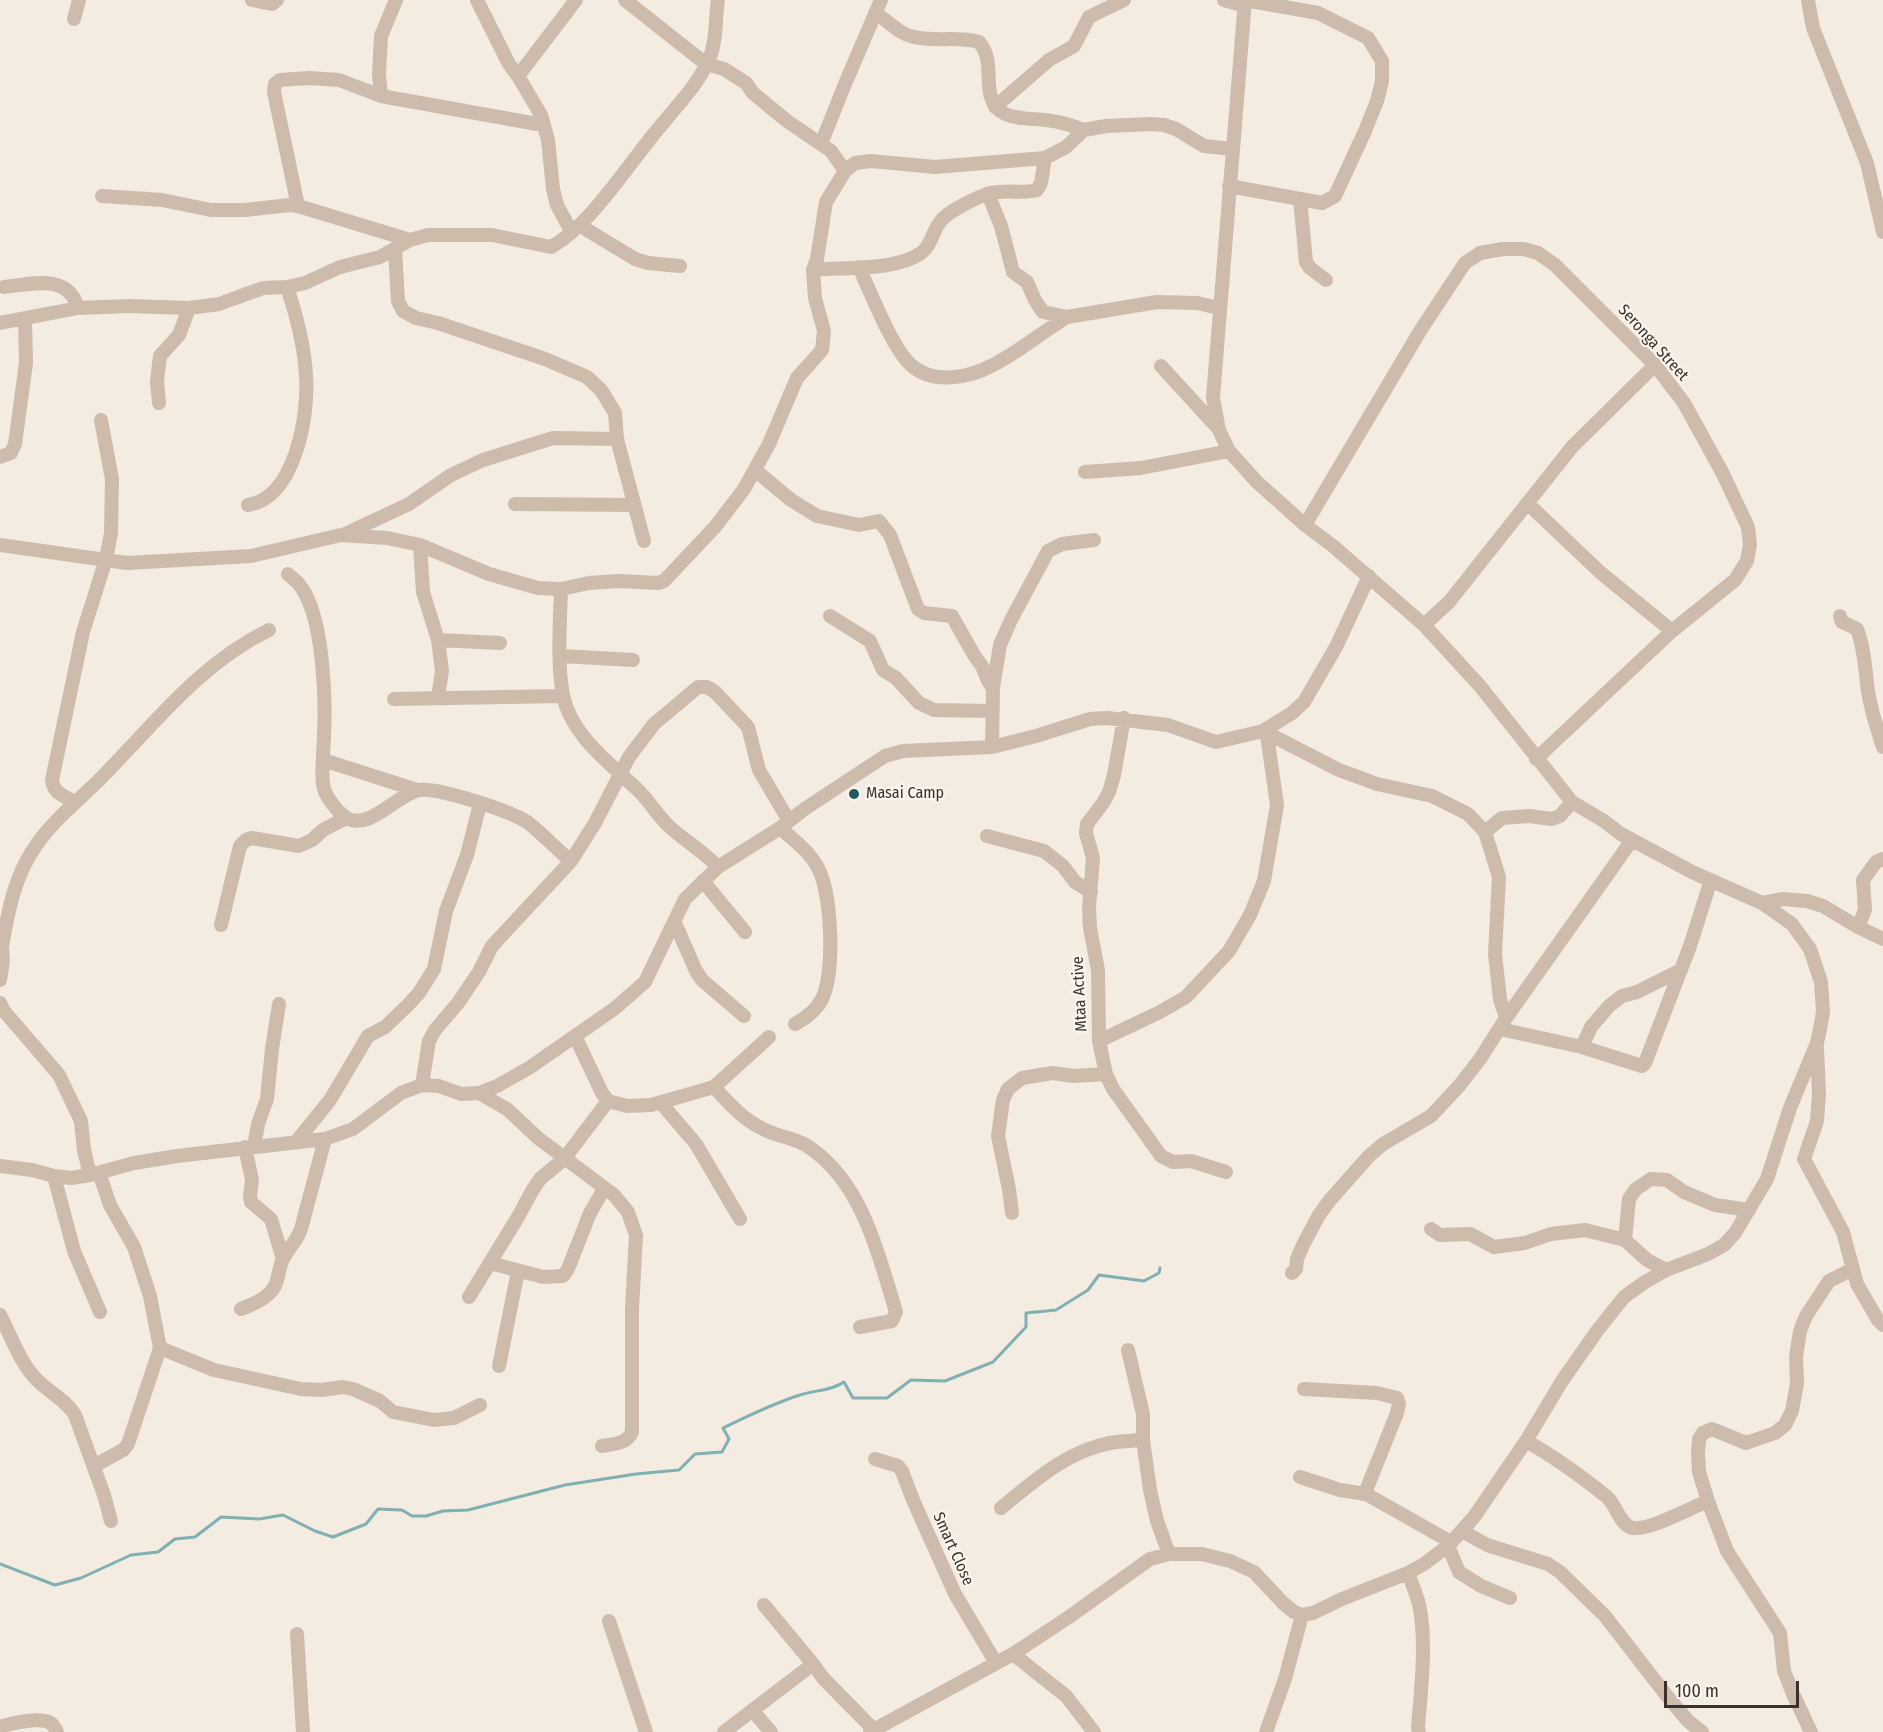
<!DOCTYPE html>
<style>
body{margin:0}
#map{position:relative;width:1883px;height:1732px;overflow:hidden;background:#f4ebe1;font-family:"Fira Sans Condensed",sans-serif}
canvas{display:block}
.scale{position:absolute;left:1664px;top:1681px;width:135px;height:27px;box-sizing:border-box;border:3px solid #3b302b;border-top:0;padding-left:8px;font-size:18px;line-height:21px;white-space:nowrap;color:#3b302b;-webkit-text-stroke:4px #fbf5ee;paint-order:stroke}
</style>
<div id="map">
<canvas width="1883" height="1732"></canvas>
<div class="scale">100 m</div>
</div>
<script>
const context = document.querySelector('canvas').getContext('2d');
context.lineJoin = 'round';
function stroke(path, color, width, dash) {
  context.strokeStyle = color;
  context.lineWidth = width;
  context.lineCap = dash ? 'butt' : 'round';
  context.setLineDash(dash || []);
  context.stroke(path);
}
function label(font, color, halo, rows, align = 'center') {
  context.font = font + ' "Fira Sans Condensed",sans-serif';
  context.lineWidth = 4.5;
  context.setLineDash([]);
  context.textBaseline = 'middle';
  context.strokeStyle = halo;
  context.fillStyle = color;
  for (const [text, x, y, turn = 0] of rows) {
    context.save();
    context.translate(x, y);
    context.rotate((+turn || 0) * Math.PI / 180);
    context.textAlign = isNaN(turn) ? turn : align;
    if (halo) context.strokeText(text, 0, 0);
    context.fillText(text, 0, 0);
    context.restore();
  }
}
stroke(new Path2D(`
 M0,1564L55,1585L81,1578L131,1555L158,1552L175,1539L195,1537L221,1517L259,1519L283,1515L315,1531L333,1537L366,1524L378,1509L402,1510L412,1516H426L443,1511L468,1510L565,1485L636,1474L679,1470L695,1454L722,1452L729,1439L723,1428C748,1416 774,1403 800,1395C815,1390 831,1391 844,1382L853,1398H887L911,1380L945,1381L993,1362L1026,1327V1313L1056,1310L1088,1290L1099,1275L1144,1281L1159,1273L1160,1268`), '#7fb0b2', 3);
stroke(new Path2D(`
 M252,0L272,4L277,0
 M477,0L509,64L518,76
 M625,0L706,64L724,69L746,83L753,93L787,121L831,151L845,171
 M1224,0L1245,6
 M1808,0L1813,28L1867,163L1883,232
 M875,13C889,21 898,34 914,37C935,42 958,36 979,42C990,55 988,69 989,86C992,127 1029,115 1058,122C1067,124 1076,127 1084,130
 M74,19L79,0
 M381,96L379,74L381,36L396,0
 M995,107L1049,60L1074,46L1089,17L1124,0
 M821,144L845,84L881,0
 M988,194L1001,226L1013,272L1027,282L1035,300L1043,312L1067,317L1157,302L1197,303L1219,308
 M102,196L162,200L211,210H245L290,205L298,206L410,240
 M1300,199L1306,262L1310,268L1326,280
 M298,206L274,92L275,84L280,80L309,78L339,80L381,96L543,125
 M579,225L635,259L648,263L680,266
 M571,231L557,205L553,189L548,140L541,115L518,76L576,0
 M395,249L398,301L403,311L416,318L438,323L545,359L587,377L601,390L615,413L617,439L644,541
 M859,267C870,291 892,348 911,365C933,385 969,378 993,365C1019,352 1042,332 1067,317
 M813,270C844,267 896,271 921,253C932,245 932,232 940,222C946,212 976,198 987,194C1002,189 1026,194 1037,190L1041,183L1045,158
 M4,287C32,284 68,273 78,308
 M0,323L78,308L129,306L189,308L219,304L263,288L287,287L305,283L340,267L380,257L410,240L428,235H492L551,247C593,224 631,159 664,122C681,101 701,81 711,54C717,37 715,18 718,0
 M1161,366L1216,426
 M159,403L157,381L160,356L179,335L189,308
 M0,457L11,453L15,444L26,363L25,319
 M755,470L791,500L817,516L859,525L879,521L890,535L918,609L924,613L952,616L974,655L982,666L988,681L993,688
 M1085,472L1141,468L1229,451
 M1527,503L1601,573L1672,631
 M515,504L634,505
 M248,505C295,498 309,415 306,376C305,349 296,313 287,287
 M1305,525L1420,331L1465,263L1480,253L1503,249H1524L1538,253L1555,265L1655,365L1684,403L1722,472L1748,527L1750,545L1747,561L1735,580L1672,631L1536,759
 M343,535L409,504L451,475L483,460L553,438L617,439
 M0,545L127,563L251,556L341,535L387,538L420,545L489,574L538,588L561,589L589,583L618,581L658,583L664,581L715,527L744,489L769,444L797,378L822,350L824,331L815,298L813,270L817,259L826,202L845,171L855,163L871,161L935,167L1045,158L1066,147L1084,130L1106,126L1151,124L1164,125L1176,129L1204,146L1233,149
 M420,545L423,592L438,640L442,671L438,697
 M288,574C292,578 298,582 301,587C323,617 326,696 324,734C324,750 321,767 323,784C324,795 336,810 345,817C368,833 397,794 419,790C438,787 510,811 527,822C542,833 556,849 571,861
 M561,589C560,621 557,664 563,695C571,736 611,764 639,791C651,803 659,818 672,829C687,842 704,852 718,867
 M830,616L870,641L883,670L896,678L919,703L934,710L992,711
 M1840,616L1842,622L1857,629C1865,650 1865,670 1868,691C1871,710 1877,729 1883,747
 M1424,625L1449,602L1572,447L1655,365
 M438,640L500,643
 M561,656L633,660
 M394,699L563,696
 M1124,718L1114,775L1109,792L1103,803L1087,824L1086,833L1093,858L1089,907L1090,928L1098,970L1099,1041L1106,1074L1113,1089L1161,1156L1173,1162L1191,1161L1226,1172
 M1263,731L1339,770L1377,784L1432,796L1468,814L1485,832L1499,877L1495,954L1500,999L1506,1018
 M992,747L993,688L1000,645L1011,620L1048,551L1062,544L1094,540
 M323,760L417,790
 M75,802C64,796 53,793 52,780L83,632L106,559L111,533L112,479L101,420
 M780,828C793,839 810,852 818,868C832,894 835,973 822,999C816,1011 806,1018 795,1024
 M1485,832L1502,818L1529,816L1552,819L1560,816L1572,802
 M987,836L1044,851L1063,866L1075,882L1091,892
 M703,881L745,932
 M1762,903L1783,899L1807,901L1823,906L1858,927L1883,939
 M675,923L696,971L702,980L744,1016
 M221,925L240,846L246,840L252,838L299,846L312,840L323,830L346,818
 M1858,927L1865,910L1863,880L1876,862L1883,859
 M0,944C5,955 2,968 0,980
 M2,947C8,911 15,874 37,844C56,817 82,798 104,775C156,722 201,663 269,630
 M0,1003L4,1011L59,1075L81,1121L84,1150L90,1175
 M1500,1029L1582,1047L1642,1066L1645,1063L1690,946L1711,880
 M575,1036L602,1093L608,1101L627,1106L651,1105L714,1087L769,1037
 M1099,1041L1160,1012L1186,997L1229,951L1250,915L1264,881L1277,805L1267,735
 M1582,1047L1591,1027L1609,1006L1622,996L1637,992L1681,970
 M1817,1048L1819,1094L1817,1121L1804,1159L1843,1232L1857,1284L1878,1320L1883,1325
 M422,1085L429,1041L435,1030L458,1003L479,972L492,946L571,861L595,823L629,757L654,724L698,687H707L715,692L748,727L759,770L789,821
 M714,1087C732,1107 748,1125 775,1134C788,1138 802,1141 813,1150C863,1186 879,1256 896,1312L892,1321L860,1327
 M479,1093L507,1109L538,1138L614,1195L628,1212L636,1235L632,1310V1432C627,1444 613,1444 602,1446
 M661,1103L696,1144L740,1219
 M296,1142L330,1100L368,1036L385,1027L408,1005L419,993L434,969L446,911L467,855L480,804
 M245,1147L252,1180L250,1196L251,1202L271,1219L283,1259
 M254,1147L258,1124L267,1099L272,1049L279,1004
 M0,1166L32,1170L54,1176L71,1178L90,1175L134,1163L177,1156L325,1139L353,1129L401,1093L422,1085L439,1086L461,1094L479,1093L497,1086L529,1068L575,1036L614,1009L645,982L685,899L718,867L780,828L806,808L885,756L903,751L992,747L1036,736L1090,719L1107,718L1168,725L1216,742L1263,731L1292,713L1304,702L1336,647L1369,576
 M54,1176L74,1251L100,1312
 M1012,1213L1009,1189L998,1136L1003,1100L1008,1089L1022,1078L1052,1073L1073,1076L1106,1074
 M1431,1229L1440,1235L1470,1234L1494,1247L1525,1243L1551,1234L1585,1230L1625,1240L1647,1260L1666,1270
 M1625,1240L1629,1199L1636,1189L1651,1179L1667,1180L1684,1192L1715,1205L1749,1210
 M490,1263L543,1277L563,1276L568,1269L590,1213L604,1189
 M1292,1273L1296,1269L1297,1259L1303,1245L1319,1215L1330,1200L1369,1156L1383,1144L1431,1116L1459,1086L1480,1059L1506,1018L1632,840
 M469,1297L518,1217L532,1191L540,1179L564,1159L608,1101
 M241,1309C254,1304 274,1296 277,1280C279,1273 280,1264 284,1257C290,1247 297,1240 301,1229L325,1139
 M0,1315C11,1336 20,1363 37,1380C50,1393 66,1400 75,1415L104,1495L111,1521
 M160,1348L214,1370L301,1389L322,1390L343,1387L353,1389L380,1401L393,1412L434,1420L454,1418L480,1405
 M1128,1350L1143,1414V1440L1150,1490L1157,1521L1169,1554
 M499,1366L518,1271
 M1304,1389L1377,1393L1397,1398L1399,1404L1397,1413L1367,1488L1366,1494
 M1526,1441C1555,1457 1581,1476 1607,1497C1617,1506 1620,1526 1633,1528C1651,1530 1690,1508 1708,1501
 M875,1459L898,1466L902,1471L913,1500L955,1594L996,1663
 M94,1466L123,1450L128,1444L160,1348L150,1296L134,1247L110,1205L99,1173
 M1300,1477L1340,1490L1366,1494L1451,1542
 M1001,1508C1034,1481 1067,1451 1110,1443C1121,1441 1132,1441 1143,1440
 M1462,1531L1487,1545L1548,1564L1560,1572L1605,1616L1667,1696L1688,1721L1702,1732
 M1448,1546L1459,1572L1481,1586L1510,1598
 M1408,1573C1412,1583 1416,1594 1419,1604C1427,1642 1421,1689 1418,1727L1419,1732
 M764,1605L813,1664
 M609,1621L646,1732
 M297,1634L303,1732
 M1013,1654L1066,1696L1094,1732
 M753,1711L771,1732
 M0,1727C11,1723 42,1716 52,1724C53,1725 57,1731 57,1732
 M724,1732L813,1664L823,1678L874,1730
 M870,1732L1013,1654L1069,1617L1150,1559L1169,1554H1202L1230,1561L1254,1572L1283,1603L1294,1612L1302,1615L1313,1613L1342,1599L1408,1573L1424,1564L1448,1546L1474,1517L1526,1441L1562,1381L1597,1331L1624,1297L1645,1282L1666,1270L1708,1254L1724,1245L1735,1233L1767,1179L1790,1108L1817,1043L1820,1029L1823,1012L1821,982L1810,949L1792,924L1762,903L1692,872L1621,834L1604,821L1572,802L1480,686L1424,625L1333,546L1305,525L1257,482L1229,451L1219,430L1213,398L1245,0L1318,13L1368,38L1382,61V81L1377,101L1365,131L1335,196L1322,203L1229,186
 M1266,1732L1285,1679L1302,1615
 M1811,1732L1793,1694L1784,1671L1780,1633L1727,1551L1708,1501L1699,1472L1698,1453L1699,1439L1703,1433L1712,1429L1746,1443L1775,1433L1785,1425L1792,1411L1797,1383L1796,1357L1800,1331L1806,1316L1829,1281L1853,1269`), '#cdbbac', 14);
for (const [x, y, r, color] of [
 [854,794,6,"#1f5a5e"]
]) {
  const dot = new Path2D();
  dot.arc(x, y, r, 0, 2 * Math.PI);
  context.fillStyle = color;
  context.fill(dot);
  stroke(dot, '#fbf5ee', 2);
}
label('16px', '#3b302b', '#fbf5ee', [
 ["Seronga Street",1653,343,48],
 ["Mtaa Active",1080,994,-93],
 ["Smart Close",953,1549,66]
]);
label('16px', '#3b302b', '#fbf5ee', [
 ["Masai Camp",866,794]
], 'left');
</script>
